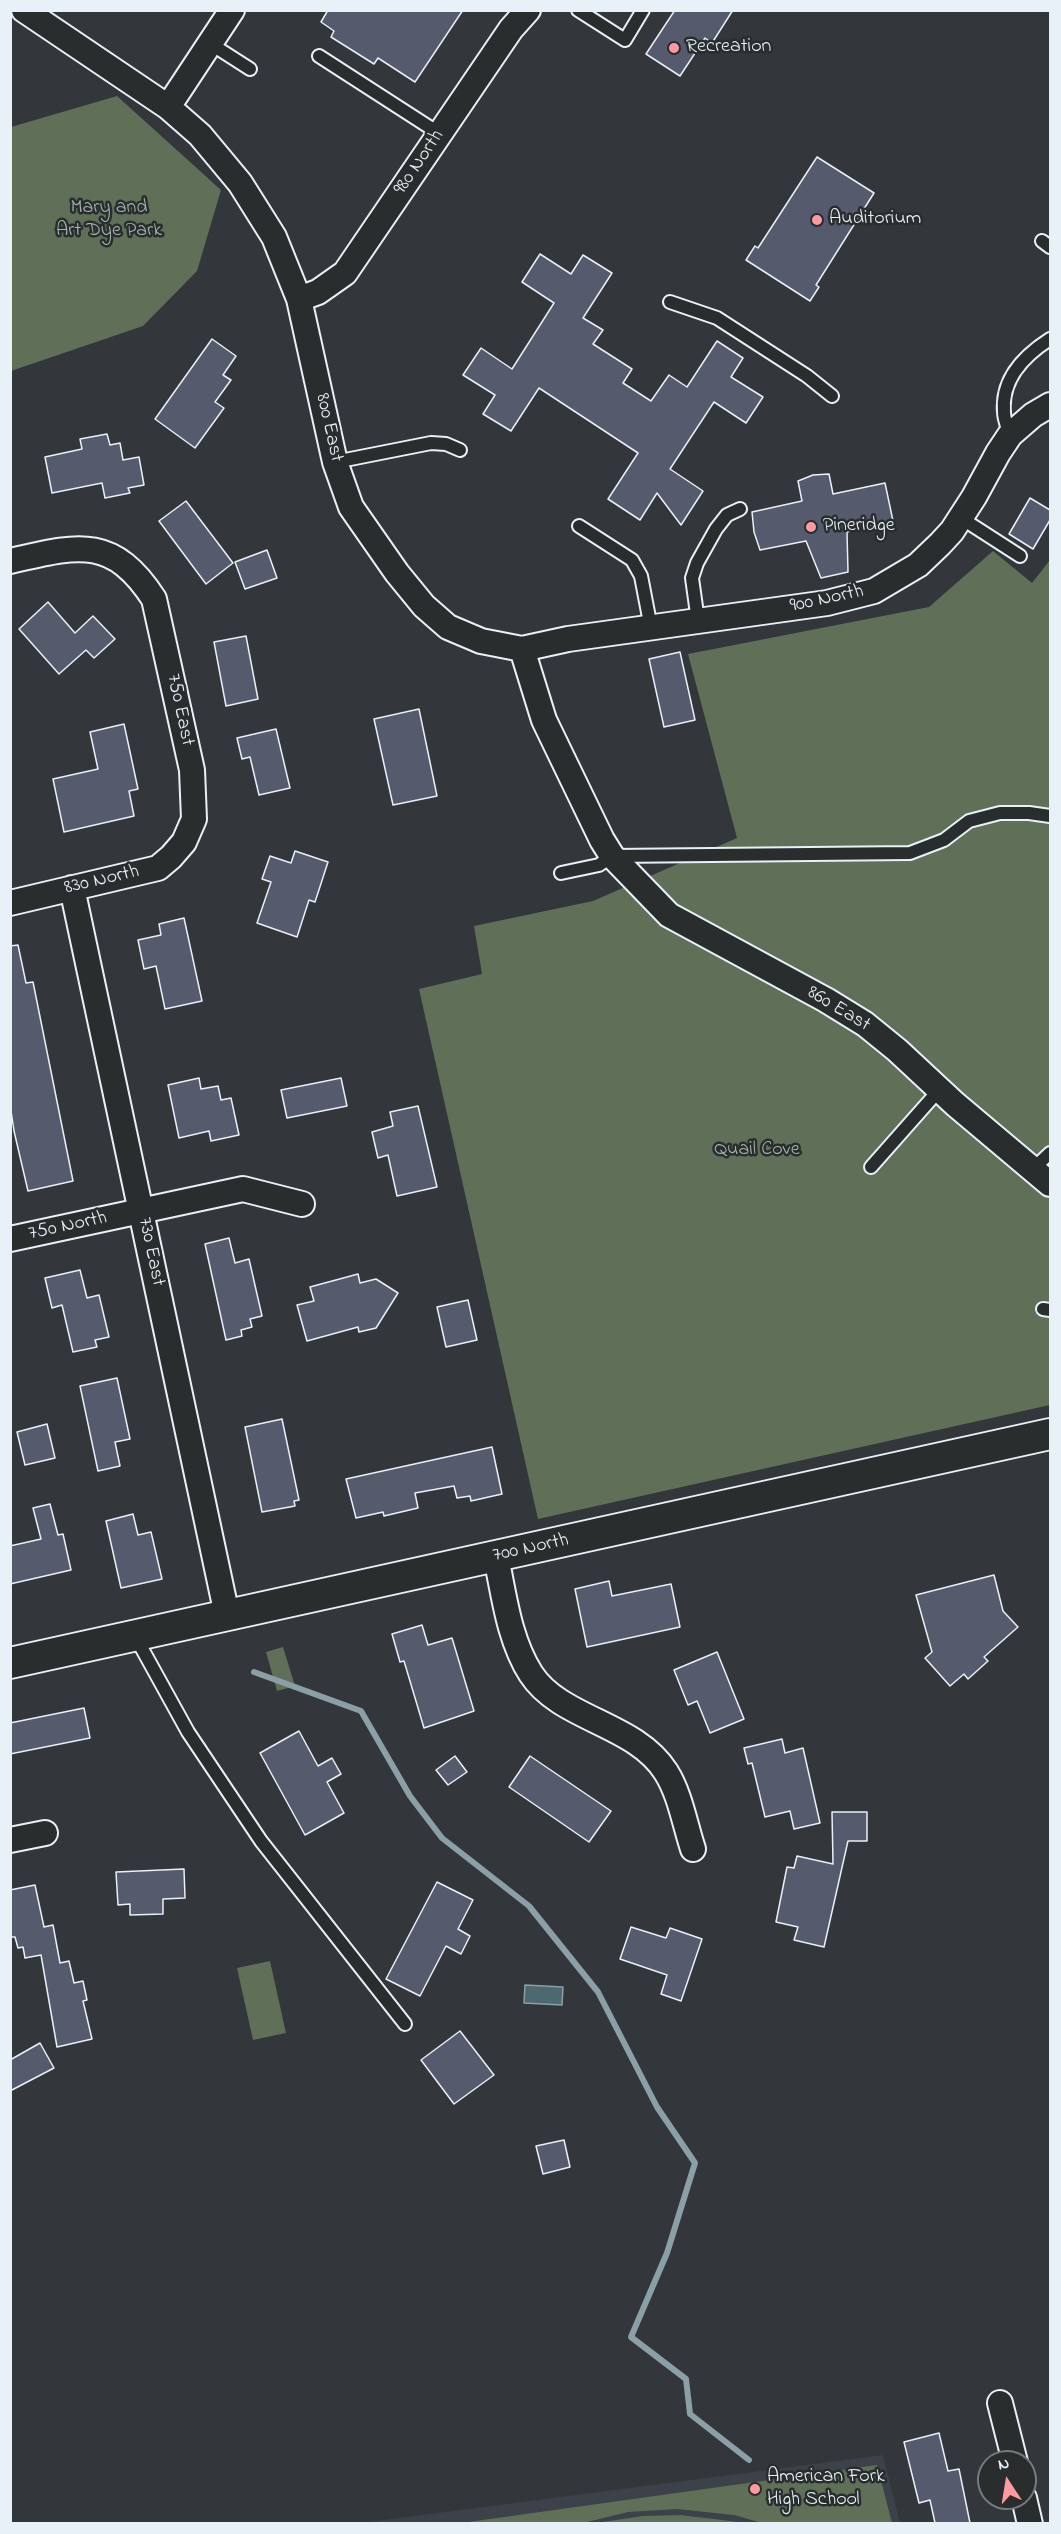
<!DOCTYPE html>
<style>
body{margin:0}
#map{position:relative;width:1061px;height:2534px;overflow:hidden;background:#33363a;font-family:"Indie Flower",sans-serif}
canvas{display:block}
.frame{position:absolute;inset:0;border:12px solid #e8f1f8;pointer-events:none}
.north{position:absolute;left:977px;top:2450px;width:60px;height:60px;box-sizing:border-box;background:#2a2d2e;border:2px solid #767b7f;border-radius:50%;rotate:348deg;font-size:16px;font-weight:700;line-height:24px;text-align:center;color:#e8f1f8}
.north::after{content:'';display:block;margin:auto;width:21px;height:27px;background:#ff9aa2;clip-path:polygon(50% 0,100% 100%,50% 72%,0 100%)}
</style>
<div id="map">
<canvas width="1061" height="2534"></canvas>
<div class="frame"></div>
<div class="north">N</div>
</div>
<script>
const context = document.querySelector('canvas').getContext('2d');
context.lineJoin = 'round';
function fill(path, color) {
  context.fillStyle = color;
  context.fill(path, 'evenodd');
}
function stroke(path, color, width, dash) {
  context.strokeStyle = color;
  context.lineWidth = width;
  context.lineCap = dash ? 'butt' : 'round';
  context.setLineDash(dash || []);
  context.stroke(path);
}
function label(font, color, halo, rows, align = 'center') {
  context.font = font + ' "Indie Flower",sans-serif';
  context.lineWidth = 5;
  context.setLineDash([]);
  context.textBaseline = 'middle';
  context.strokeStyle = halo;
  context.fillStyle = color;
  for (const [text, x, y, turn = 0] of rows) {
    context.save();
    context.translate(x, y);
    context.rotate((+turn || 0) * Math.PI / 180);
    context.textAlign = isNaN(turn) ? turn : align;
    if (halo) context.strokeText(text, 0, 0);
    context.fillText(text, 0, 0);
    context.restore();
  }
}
fill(new Path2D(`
 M883,2455L900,2523L353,2524Z`), '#3d4149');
fill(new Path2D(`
 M117,96L221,190L197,271L143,326L11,371V127Z
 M993,551L1032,583L1050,560V1405L538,1519L419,989L482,974L474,926L593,901L737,838L688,654L929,607Z
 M283,1647L295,1686L277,1691L266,1652Z
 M270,1961L286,2033L253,2040L237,1968Z
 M877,2465L892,2523H762L734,2515L677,2509L628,2512L583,2523H461Z
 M680,2515L747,2523H596L643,2516Z`), '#5f6f58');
const water = new Path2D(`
 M525,1985L563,1987L562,2005L524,2003Z`);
fill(water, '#4c6970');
stroke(water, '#8a9fa6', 1.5);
stroke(new Path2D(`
 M254,1672L361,1711L410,1796L442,1838L529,1906L598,1992L657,2107L695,2163L667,2253L631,2337L686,2379L690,2414L749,2460`), '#8a9fa6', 6);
const building = new Path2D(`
 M328,10H463L415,82L378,58L374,64L331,37L334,31L321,22Z
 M675,10H733L712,43L705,38L680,76L646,54Z
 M817,157L874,193L816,285L819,287L810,301L746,260L755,246L758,248Z
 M540,254L571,274L583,255L612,273L583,318L603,330L593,344L632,369L623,383L651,401L669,375L687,387L717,341L743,358L731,377L763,397L746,423L714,402L670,469L703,491L681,525L657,493L640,520L608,499L638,453L539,388L511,431L483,414L495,395L463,375L481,348L512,369L554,303L522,282Z
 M212,339L236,356L223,375L231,380L215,402L224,408L195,448L155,419Z
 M107,434L110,445L120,443L123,460L139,457L144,485L128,488L130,493L105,498L102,483L52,493L45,457L82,449L80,439Z
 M829,474L833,494L885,483L893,521L847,532L848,572L821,578L806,541L760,550L754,532L752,512L802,501L798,481L813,475Z
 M1030,498L1050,510V520L1033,549L1009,534Z
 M186,501L233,563L206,584L159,521Z
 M267,550L277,578L245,589L235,562Z
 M48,602L75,633L93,616L115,639L94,658L86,650L59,674L19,629Z
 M246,636L258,699L226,706L214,642Z
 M680,652L695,720L664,727L649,659Z
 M419,709L437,796L393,805L374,719Z
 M124,724L138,789L129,791L134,816L64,832L53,779L98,769L90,732Z
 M276,729L290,788L259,795L250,757L242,759L237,738Z
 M295,851L328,862L315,902L309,900L297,937L257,923L271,882L262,879L270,856L291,863Z
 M184,918L202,1001L165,1009L156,966L144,969L138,940L161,935L159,924Z
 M18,945L26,983L33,982L73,1181L28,1191L14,1131L10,1104V946Z
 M199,1078L201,1089L218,1086L221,1100L231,1098L239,1135L211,1141L209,1131L179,1138L168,1085Z
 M341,1078L347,1106L287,1118L281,1090Z
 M418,1106L437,1187L397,1196L388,1155L378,1158L372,1132L393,1126L390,1112Z
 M229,1238L235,1263L249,1259L262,1316L250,1319L252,1327L241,1330L242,1336L226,1340L205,1244Z
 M80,1270L87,1298L99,1295L109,1337L95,1340L97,1347L73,1352L62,1305L52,1308L45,1278Z
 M358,1274L360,1283L376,1279L398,1293L376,1328L359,1332L358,1327L307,1341L297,1305L314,1301L310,1287Z
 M468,1300L477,1340L446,1347L437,1307Z
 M117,1378L130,1439L115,1442L120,1466L98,1471L80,1386Z
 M282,1419L299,1500L294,1501L295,1506L262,1512L245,1427Z
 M47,1424L55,1458L25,1465L17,1432Z
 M492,1447L502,1494L471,1501L470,1496L457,1498L454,1486L415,1493L418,1508L384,1516L383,1512L356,1518L346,1479Z
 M50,1504L58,1535L63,1534L71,1570L10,1584V1546L41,1539L33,1508Z
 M133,1514L138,1535L151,1532L162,1579L121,1588L106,1521Z
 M994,1575L1003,1611L1018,1627L984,1657L988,1661L968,1679L964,1674L950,1686L925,1658L932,1652L916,1595Z
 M609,1581L612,1596L671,1584L680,1627L587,1647L575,1589Z
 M422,1625L428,1645L452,1638L474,1711L424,1728L404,1661L400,1662L392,1634Z
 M717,1652L744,1719L710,1733L697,1701L688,1705L674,1670Z
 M84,1708L90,1738L10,1754V1723Z
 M299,1731L318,1766L332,1758L341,1774L327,1782L344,1813L305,1835L260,1753Z
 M782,1739L785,1753L803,1748L820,1823L794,1829L790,1811L765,1817L752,1763L748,1764L744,1748Z
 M455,1756L467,1772L448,1785L436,1770Z
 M530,1756L611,1811L589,1842L509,1787Z
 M832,1812H867V1841H848L824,1947L794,1940L798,1927L776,1922L787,1867L794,1868L797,1856L833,1864Z
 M184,1869L185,1898L163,1899V1914L130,1915V1904L118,1905L116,1872Z
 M437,1882L473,1900L458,1929L470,1936L461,1954L446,1946L420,1996L386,1979Z
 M35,1885L44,1927L53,1925L60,1963L69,1961L74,1983L83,1981L87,2000L83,2001L92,2039L57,2047L41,1955L25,1958L23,1947L18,1948L15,1937H10V1890Z
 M631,1927L666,1938L670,1928L702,1939L681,2001L661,1994L667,1975L620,1959Z
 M460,2031L494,2075L454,2104L421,2060Z
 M40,2043L54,2068L10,2091V2060Z
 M564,2140L570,2167L543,2174L536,2146Z
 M939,2433L948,2471L959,2469L970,2523H935L930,2500L919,2503L904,2442Z`);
fill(building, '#555a6c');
stroke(building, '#e8f1f8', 1.5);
const service = new Path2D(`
 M578,10L625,40L643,10
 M211,44L250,69
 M319,56L440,134
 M1042,241L1050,247
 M670,302L717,318L807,376L832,396
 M1010,435C1008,428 1004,420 1004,412C1001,379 1025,355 1050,339
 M335,462L431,443L446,444L460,450
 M961,518L1020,556
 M579,526L632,560L641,576L651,628
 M698,621L692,578L697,563L716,529L727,515L740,509
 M561,873L599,865L612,856L910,853L944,840L969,821L1000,813H1029L1050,816
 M871,1167L940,1089
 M1033,1169L1050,1153
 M1043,1309L1050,1310
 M135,1636L188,1732L261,1841L405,2024`);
const minor = new Path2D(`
 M24,10L168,107L200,135L240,183L274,237L299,299L335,462L351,507L397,573L424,606L448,627L481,641L522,649L568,639L827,603L874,591L918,565L940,544L952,531L974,497L998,453L1010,435L1033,415L1050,405
 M168,107L232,10
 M299,299L318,292L345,273L511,29L528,10
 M10,561C76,546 112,534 154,599L192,770L194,819L184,842L171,857L158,868L10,903
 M522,649L544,720L602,840L612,856L669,915L826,1000L865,1024L897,1050L955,1104L1050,1184
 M72,888L227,1615
 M10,1239L243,1189L302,1204
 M496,1557C504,1595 509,1640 531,1674C561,1720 635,1723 666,1772C680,1794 685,1825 693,1849
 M10,1840L45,1833
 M1000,2403L1015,2462
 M1024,2498L1030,2524`);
const tertiary = new Path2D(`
 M10,1663L1050,1434`);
stroke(service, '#e8f1f8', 16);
stroke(minor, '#e8f1f8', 28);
stroke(tertiary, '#e8f1f8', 34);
stroke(service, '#2a2d2e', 12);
stroke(minor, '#2a2d2e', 24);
stroke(tertiary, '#2a2d2e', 30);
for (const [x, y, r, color] of [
 [674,48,6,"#ff9aa2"],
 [817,220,6,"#ff9aa2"],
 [811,527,6,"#ff9aa2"],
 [755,2489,6,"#ff9aa2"]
]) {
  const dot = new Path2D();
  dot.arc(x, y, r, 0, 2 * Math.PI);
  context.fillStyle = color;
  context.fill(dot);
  stroke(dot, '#2a2d2e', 2);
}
label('20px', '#e8f1f8', '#2a2d2e', [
 ["Recreation",686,48],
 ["Auditorium",829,220],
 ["Pineridge",823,527],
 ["American Fork",767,2478],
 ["High School",767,2501]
], 'left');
label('20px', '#e8f1f8', '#2a2d2e', [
 ["980 North",420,163,-56],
 ["800 East",328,428,77],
 ["900 North",827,600,-12],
 ["750 East",179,710,78],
 ["830 North",102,881,-13],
 ["860 East",838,1010,31],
 ["750 North",68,1227,-12],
 ["730 East",150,1252,78],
 ["700 North",531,1549,-12]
]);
label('20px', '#aab6b0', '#2a2d2e', [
 ["Mary and",109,209],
 ["Art Dye Park",109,232],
 ["Quail Cove",757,1151]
]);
</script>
